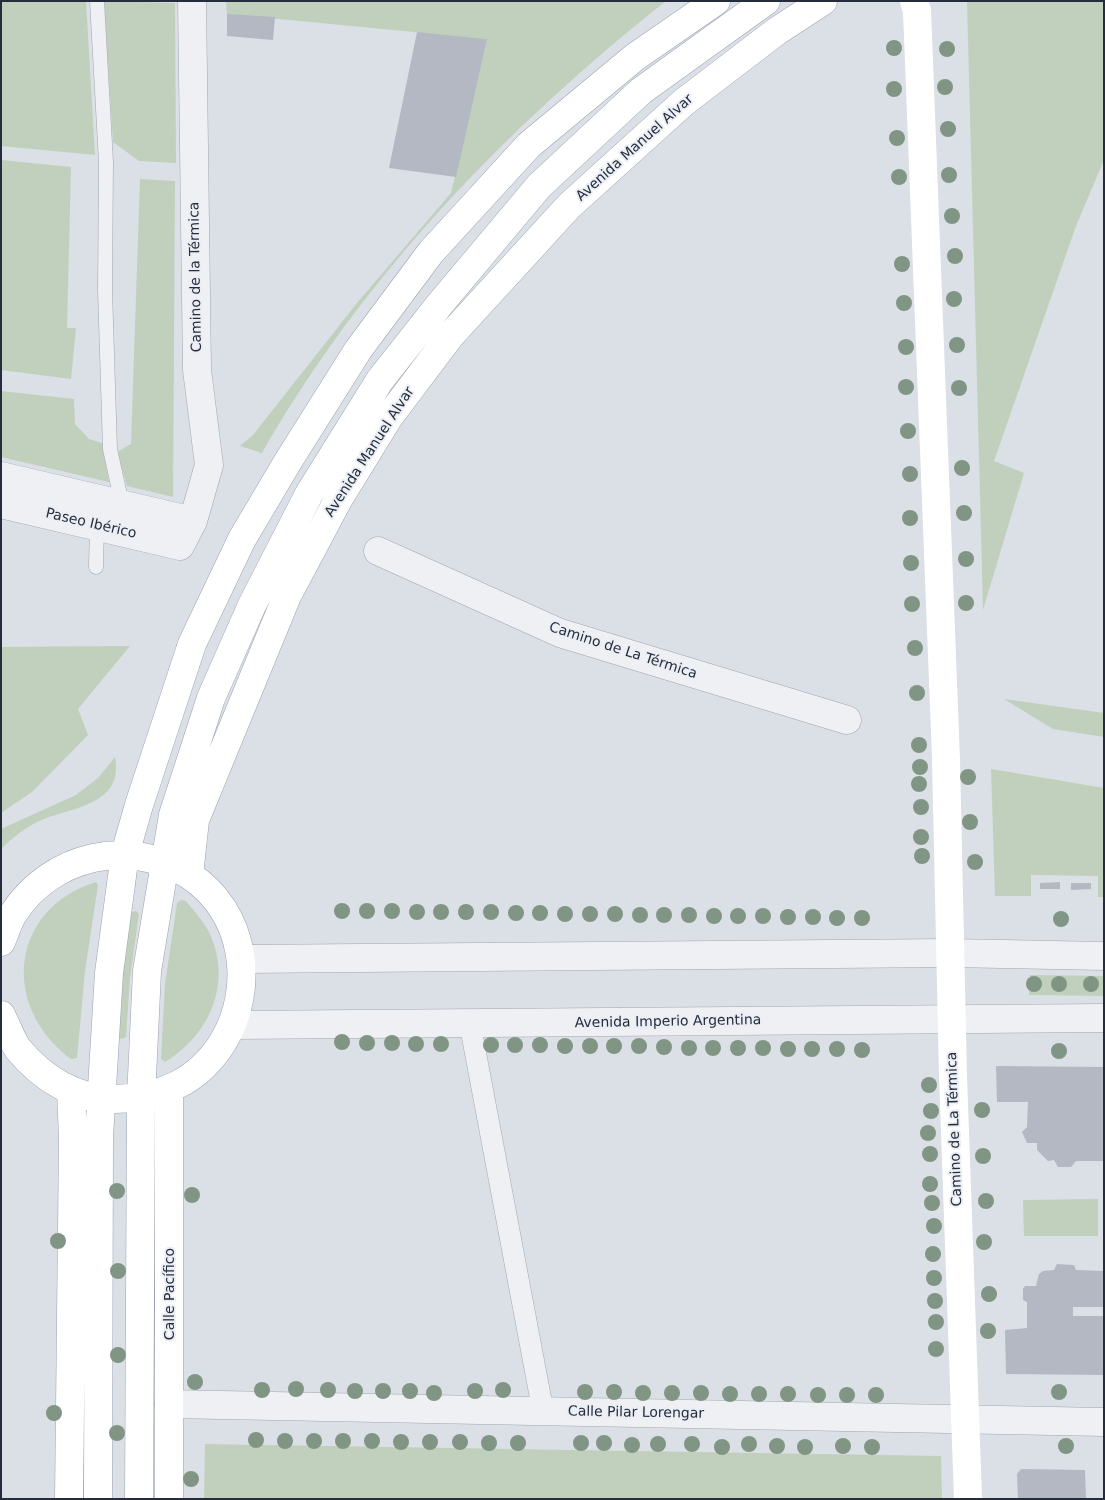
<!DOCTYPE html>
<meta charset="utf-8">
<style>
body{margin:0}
#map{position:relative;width:1105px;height:1500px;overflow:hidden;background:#dbdfe6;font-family:"DejaVu Sans",sans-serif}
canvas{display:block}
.frame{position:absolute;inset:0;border:2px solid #252d3c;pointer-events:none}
</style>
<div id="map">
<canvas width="1105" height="1500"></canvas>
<div class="frame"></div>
</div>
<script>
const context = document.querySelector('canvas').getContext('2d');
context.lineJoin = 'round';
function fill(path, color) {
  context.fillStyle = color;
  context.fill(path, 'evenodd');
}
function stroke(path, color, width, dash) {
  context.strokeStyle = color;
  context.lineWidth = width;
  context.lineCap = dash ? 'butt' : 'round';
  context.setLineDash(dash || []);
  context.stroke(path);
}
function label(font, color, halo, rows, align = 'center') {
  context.font = font + ' "DejaVu Sans",sans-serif';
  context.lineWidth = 4;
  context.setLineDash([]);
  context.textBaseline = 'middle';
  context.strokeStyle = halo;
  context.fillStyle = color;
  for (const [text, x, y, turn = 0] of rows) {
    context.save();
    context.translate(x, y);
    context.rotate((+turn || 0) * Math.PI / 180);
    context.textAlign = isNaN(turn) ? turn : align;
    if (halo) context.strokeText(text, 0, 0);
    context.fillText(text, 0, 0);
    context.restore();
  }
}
fill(new Path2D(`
 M1,1H86L95,155L1,146Z
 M104,1L175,3L176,163L139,161L113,142Z
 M226,1H666C508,126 363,276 262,453L240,446L253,435L357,303L451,193L487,39L227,14Z
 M967,1H1104V160L1076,226L994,461L1024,473L983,610Z
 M1,160L71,167L67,328H76L71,379L1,370Z
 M140,179L175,181L173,497L127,486L117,452L131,444Z
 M1,391L74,399L75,424L89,439L102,443L109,482L1,457Z
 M130,646L78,709L88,735L32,792L1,813V647Z
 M1004,699L1104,713V737L1053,729Z
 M115,757C124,806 71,807 39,821C25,828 12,838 1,849V829L76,795L98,778Z
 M991,769L1104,788V897H1098V876L1031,875V896H995Z
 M96,882L98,885L85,971L77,1058L71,1059C0,1006 10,909 96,882Z
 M181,900L186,901C194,911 203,921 209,932C233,982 210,1035 165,1062L161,1059L165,984L177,903Z
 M136,911L139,914L130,978L126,1037L122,1039L117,1037L121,980L131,912Z
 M1030,975L1104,976V996L1029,995Z
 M1098,1199V1236H1024L1023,1200Z
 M205,1444L941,1456L942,1499H204Z`), '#c1d0bc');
fill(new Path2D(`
 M227,14L275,17L273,40L227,36Z
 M417,32L487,39L456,177L389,168Z
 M1060,882V889H1040V883Z
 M1071,883H1091V889L1071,890Z
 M996,1066L1104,1067V1161H1076L1071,1167H1058L1054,1160L1048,1161L1037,1150V1143H1027L1022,1132L1027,1127L1028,1102H997Z
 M1057,1264L1074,1265L1076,1270L1104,1271V1307H1073V1316H1104V1375L1006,1374L1005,1330L1027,1328V1302L1023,1300V1289L1025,1286H1036L1039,1274L1043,1271L1054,1270Z
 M1021,1469L1085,1470L1086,1499H1018L1017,1474Z`), '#b3b8c3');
const service = new Path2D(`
 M97,1L106,162L105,290L110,449L122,504
 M96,567L97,526`);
const pedestrian = new Path2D(`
 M470,1024L543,1411`);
const minor = new Path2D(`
 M1,476L193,521
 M1,504L180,546L193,521L209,465L197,370L192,1
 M378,551L560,633L847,720
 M169,1404L1104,1422`);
const tertiary = new Path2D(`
 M242,959L951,953L1104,956
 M233,1025L1104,1018`);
const primary = new Path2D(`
 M189,875L195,820L287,596L338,500L389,417L450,336L569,206L684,102L777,31L823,1
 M1,942C5,933 8,922 13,914C51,855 129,837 189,875C245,911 256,987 223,1042C198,1082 161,1098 115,1099C76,1100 42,1078 18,1049C11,1039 7,1026 1,1015
 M69,1499L73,1138L71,1091
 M98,1499L99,1137L109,973L125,854L139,805L192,644L242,539L287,463L358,350L431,252L529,145L635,57L716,1
 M139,1499L141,1098L147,971L173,815L211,698L252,605L309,494L380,380L440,304L539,186L641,91L766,1
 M169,1499V1090`);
stroke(service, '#a1a6b0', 15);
stroke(pedestrian, '#a1a6b0', 22);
stroke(minor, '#a1a6b0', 29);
stroke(tertiary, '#a1a6b0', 29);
stroke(primary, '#9ba3b2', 29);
stroke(service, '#eef0f4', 14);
stroke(pedestrian, '#eef0f4', 21);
stroke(minor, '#eef0f4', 28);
stroke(tertiary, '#eef0f4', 28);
stroke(new Path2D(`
 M914,1L917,11L946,759L953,1076L968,1499`), '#fff', 28);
stroke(primary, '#fff', 28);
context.fillStyle = '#819584';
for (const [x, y] of [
 [894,48],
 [947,49],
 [945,87],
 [894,89],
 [948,129],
 [897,138],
 [949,175],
 [899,177],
 [952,216],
 [955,256],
 [902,264],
 [954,299],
 [904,303],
 [957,345],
 [906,347],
 [906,387],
 [959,388],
 [908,431],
 [962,468],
 [910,474],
 [964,513],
 [910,518],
 [966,559],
 [911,563],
 [966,603],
 [912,604],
 [915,648],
 [917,693],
 [919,745],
 [920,767],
 [968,777],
 [919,784],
 [921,807],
 [970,822],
 [921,837],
 [922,856],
 [975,862],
 [342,911],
 [367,911],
 [392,911],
 [417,912],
 [441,912],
 [466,912],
 [491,912],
 [516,913],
 [540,913],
 [565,914],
 [590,914],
 [615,914],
 [640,915],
 [664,915],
 [689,915],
 [714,916],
 [738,916],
 [763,916],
 [788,917],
 [813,917],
 [837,918],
 [862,918],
 [1061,919],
 [1034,984],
 [1059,984],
 [1091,984],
 [342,1042],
 [367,1043],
 [392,1043],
 [416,1044],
 [441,1044],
 [491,1045],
 [515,1045],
 [540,1045],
 [565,1046],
 [590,1046],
 [614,1046],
 [639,1046],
 [664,1047],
 [689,1048],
 [713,1048],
 [738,1048],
 [763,1048],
 [788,1049],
 [812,1049],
 [837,1049],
 [862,1050],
 [1059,1051],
 [929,1085],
 [982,1110],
 [931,1111],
 [928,1133],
 [930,1154],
 [983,1156],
 [930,1184],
 [117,1191],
 [192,1195],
 [986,1201],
 [932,1203],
 [934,1226],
 [58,1241],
 [984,1242],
 [933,1254],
 [118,1271],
 [934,1278],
 [989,1294],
 [935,1301],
 [936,1322],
 [988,1331],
 [936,1349],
 [118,1355],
 [195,1382],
 [296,1389],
 [262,1390],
 [328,1390],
 [503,1390],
 [355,1391],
 [383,1391],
 [410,1391],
 [475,1391],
 [585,1392],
 [614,1392],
 [1059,1392],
 [434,1393],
 [643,1393],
 [672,1393],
 [701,1393],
 [730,1394],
 [759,1394],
 [788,1394],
 [818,1395],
 [847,1395],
 [876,1395],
 [54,1413],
 [117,1433],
 [256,1440],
 [285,1441],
 [314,1441],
 [343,1441],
 [372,1441],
 [401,1442],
 [430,1442],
 [460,1442],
 [489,1443],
 [518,1443],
 [581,1443],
 [604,1443],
 [658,1444],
 [692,1444],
 [749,1444],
 [632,1445],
 [777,1446],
 [843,1446],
 [1066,1446],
 [722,1447],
 [805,1447],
 [872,1447],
 [191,1479]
]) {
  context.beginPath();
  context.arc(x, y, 8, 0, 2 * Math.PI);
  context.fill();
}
label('14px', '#252d3c', '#ebeef4', [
 ["Avenida Manuel Alvar",635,148,-42],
 ["Camino de la Térmica",196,277,-91],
 ["Avenida Manuel Alvar",370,452,-57],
 ["Paseo Ibérico",91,524,13],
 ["Camino de La Térmica",623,651,18],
 ["Avenida Imperio Argentina",668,1022,-1],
 ["Camino de La Térmica",955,1129,-92],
 ["Calle Pacífico",170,1294,-90],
 ["Calle Pilar Lorengar",636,1413,1]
]);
</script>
